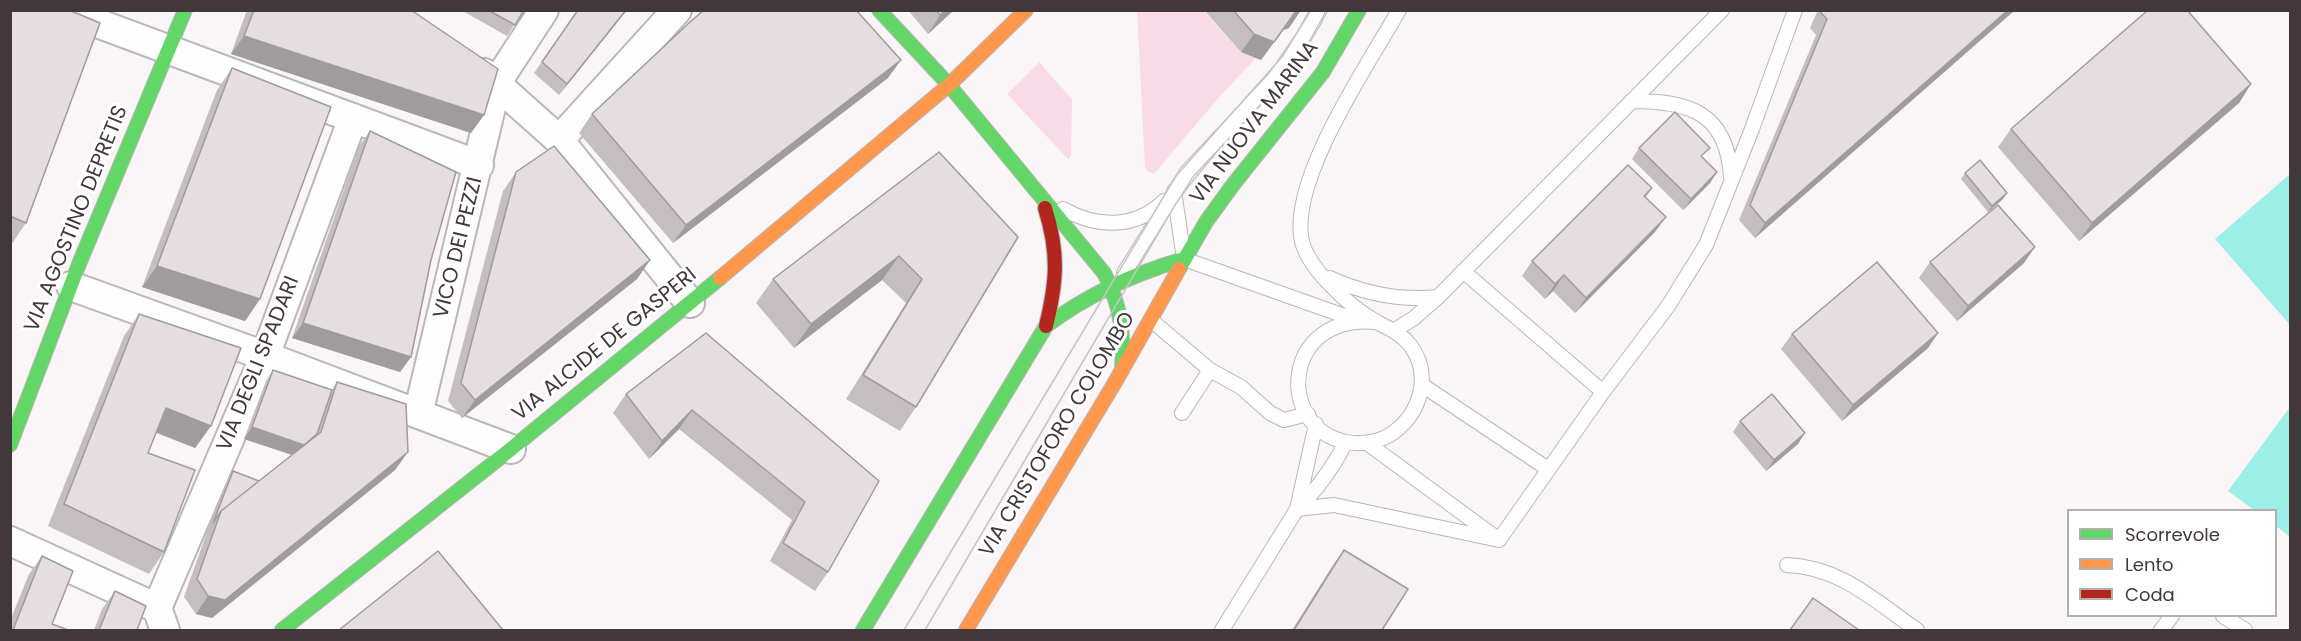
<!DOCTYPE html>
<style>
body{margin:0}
#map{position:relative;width:2301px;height:641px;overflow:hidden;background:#faf5f7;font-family:Poppins,sans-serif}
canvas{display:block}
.frame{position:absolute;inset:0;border:12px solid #42383c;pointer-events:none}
.legend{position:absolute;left:2067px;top:509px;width:210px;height:108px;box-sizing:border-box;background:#fff;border:2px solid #b3afb1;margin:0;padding:8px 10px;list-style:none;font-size:18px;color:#42383c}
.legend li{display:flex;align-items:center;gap:12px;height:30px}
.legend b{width:30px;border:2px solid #b3afb1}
</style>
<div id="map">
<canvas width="2301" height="641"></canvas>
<div class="frame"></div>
<ul class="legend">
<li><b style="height:8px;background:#63d668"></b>Scorrevole</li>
<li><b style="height:8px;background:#ff974d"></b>Lento</li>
<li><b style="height:8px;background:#b3261e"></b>Coda</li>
</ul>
</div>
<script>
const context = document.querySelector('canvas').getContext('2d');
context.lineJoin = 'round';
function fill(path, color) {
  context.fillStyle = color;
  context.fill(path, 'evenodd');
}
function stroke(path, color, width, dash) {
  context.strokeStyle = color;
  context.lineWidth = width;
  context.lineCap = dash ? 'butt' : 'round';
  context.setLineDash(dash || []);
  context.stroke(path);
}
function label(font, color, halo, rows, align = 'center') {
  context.font = font + ' Poppins,sans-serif';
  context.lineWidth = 6;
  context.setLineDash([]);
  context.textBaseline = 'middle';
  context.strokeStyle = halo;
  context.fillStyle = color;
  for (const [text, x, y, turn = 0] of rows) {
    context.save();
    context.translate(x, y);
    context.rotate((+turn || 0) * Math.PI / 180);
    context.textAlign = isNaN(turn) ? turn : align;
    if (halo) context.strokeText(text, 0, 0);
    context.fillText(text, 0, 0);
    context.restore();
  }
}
fill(new Path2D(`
 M1137,11H1204L1241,52L1256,58L1221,95L1154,174L1147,171L1145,166Z
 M1039,62L1072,99L1071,156L1068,159L1007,94Z`), '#f9dbe7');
fill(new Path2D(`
 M2290,174V325L2215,239Z
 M2290,407V537L2276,526V510H2254L2228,491Z`), '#9cefe6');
const lane = new Path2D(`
 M1631,101C1689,101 1727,112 1731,177
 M1174,191L1184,259L1356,320
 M1063,209C1097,228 1136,229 1164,201
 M1463,271L1603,392
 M1124,273L1187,172L1275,78L1303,37L1318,10
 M1330,278C1365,294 1400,301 1438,297
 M1151,320L1210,370L1241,387L1270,413L1284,420L1308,414
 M1375,322C1282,314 1275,427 1346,442C1362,445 1381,442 1394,432C1421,412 1432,374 1410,345C1401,333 1389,329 1377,322C1351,308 1304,266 1301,236C1293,174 1368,65 1399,10
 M1395,330L1414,318L1438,297L1722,10
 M1422,385L1548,469
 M1182,413L1210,370
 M1367,443L1495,537
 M1297,509L1334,505L1499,540
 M1297,509L1316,424
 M1499,540L1603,392L1668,306L1706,245L1752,129L1795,10
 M1787,565C1840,567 1875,601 1917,630
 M2223,616L2245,630
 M1222,630L1297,509C1318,489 1333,467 1346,442
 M2161,630L2172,616`);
const street = new Path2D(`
 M62,10L479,165
 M484,73L559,140L690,303
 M559,140L677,10
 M71,286L265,356L511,449
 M418,414L497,82L544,10
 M10,541L157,608L165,630
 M157,608L265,356L353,118`);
const fast = new Path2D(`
 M879,10L949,85L1104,273C1121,304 1124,335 1122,370
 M1179,269L1206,222L1232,186L1323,72L1359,10
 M10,445L79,264L185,10
 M282,630L511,449L720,278
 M863,630L1046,326C1088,294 1133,274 1184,259`);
const slow = new Path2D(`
 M720,278L949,85L1026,10
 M966,630L1114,384L1179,269`);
const jam = new Path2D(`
 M1045,208C1059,253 1057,281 1046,326`);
stroke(lane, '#bcb6b8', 16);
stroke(street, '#bcb6b8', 32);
stroke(fast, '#bcb6b8', 16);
stroke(slow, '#bcb6b8', 16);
stroke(jam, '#bcb6b8', 16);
stroke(lane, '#fefefe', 14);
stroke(street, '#fefefe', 28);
stroke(fast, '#63d668', 14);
stroke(slow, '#ff974d', 14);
stroke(jam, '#b3261e', 14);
stroke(new Path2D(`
 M904,630L1176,176L1282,57L1311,10
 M925,630L1175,205C1222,136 1291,87 1328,10`), '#c6c4c5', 1.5);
fill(new Path2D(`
 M10,10L26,223L11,245Z
 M247,10H411L484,115L471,133L231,54Z
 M461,10H524L507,36Z
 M578,10H627L559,95L534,73Z
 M908,10H954L928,34Z
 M1204,10H1301L1289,28L1283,30L1261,60L1241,52Z
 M1818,10H2015L1755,238L1739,220L1816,35L1810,28Z
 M232,68L260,299L245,321L142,287L217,90Z
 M888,78L673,243L579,133L592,114Z
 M2251,84L2239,103L2079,241L1998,147L2011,129Z
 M370,131L431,260L411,357L400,372L292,338L359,146Z
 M1639,148L1703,158L1717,172L1710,183L1683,210L1632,159Z
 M939,152L916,407L900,431L846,399L906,303L882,280L794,348L756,303L773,279Z
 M516,172L650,260L637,279L462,418L448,401L503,191Z
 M1965,173L2003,199L1988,212L1961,179Z
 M1652,188L1646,197L1655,232L1575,313L1553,291L1545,299L1522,276L1532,261Z
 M1930,262L2024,263L1957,321L1919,278Z
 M139,314L211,426L195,448L156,433L148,453L164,552L149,574L48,526L124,336Z
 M706,333L879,481L828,572L815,591L770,561L792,520L679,429L649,459L613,413L626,394Z
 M1938,333L1928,348L1842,421L1781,349L1792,334Z
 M273,370L332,390L337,382L395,470L212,618L196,614L184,597L208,529L229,477L233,471L259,481L292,455L244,439L266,381Z
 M1740,421L1798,444L1766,471L1733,432Z
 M1344,550L1382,630H1292L1331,568Z
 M42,556L52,624L68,630H10V621L29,574Z
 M115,591L137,630H94L102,609Z`), '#c5bec1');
fill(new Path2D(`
 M626,10H627L559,95L567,84Z
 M946,10H954L928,34L940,15Z
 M1301,10L1289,28L1283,30L1261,60L1241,52L1254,34L1296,11Z
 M2008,10H2015L1755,238L1765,223Z
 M244,36L484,115L471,133L231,54Z
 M901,60L888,78L673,243L686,225Z
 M2251,84L2239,103L2079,241L2092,223Z
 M1717,172L1710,183L1683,210L1691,199Z
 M2007,193L2003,199L1988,212L1992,206Z
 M1666,217L1655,232L1575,313L1586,298Z
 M2035,247L2024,263L1957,321L1968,306Z
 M899,256L882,280L794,348L811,324Z
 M650,260L637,279L462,418L475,400Z
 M157,266L260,299L245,321L142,287Z
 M1564,275L1553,291L1545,299L1555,284Z
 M303,323L411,357L400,372L292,338Z
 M1938,333L1928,348L1842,421L1853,405Z
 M166,408L211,426L195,448L151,430Z
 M692,410L679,429L649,459L662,441Z
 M252,427L316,439L299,457L244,439Z
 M1805,433L1798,444L1766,471L1774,460Z
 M408,452L395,470L212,618L196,614L208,596Z`), '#a09b9d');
const building = new Path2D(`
 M10,10H69L100,23L26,223L10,216Z
 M254,10H411L498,69L484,115L244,36Z
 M488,10H524L515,25Z
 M578,10H626L567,84L542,62Z
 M704,10H856L901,60L686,225L592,114L690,22Z
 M936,10H946L940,15Z
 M1233,10H1299L1296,11L1274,42L1254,34Z
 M1822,10H2008L1765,223L1750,205L1827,19L1821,13Z
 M2148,10H2187L2251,84L2092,223L2011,129Z
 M232,68L331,107L260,299L157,266Z
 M1675,112L1710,148L1701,156L1717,172L1691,199L1639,148Z
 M370,131L456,172L431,260L411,357L303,323Z
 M554,146L650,260L475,400L461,383L516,172Z
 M939,152L1018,237L916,407L863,375L922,279L899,256L811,324L773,279Z
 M1980,160L2007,193L1992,206L1965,173Z
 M1628,165L1652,188L1644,196L1666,217L1586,298L1564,275L1555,284L1532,261Z
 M1998,205L2035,247L1968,306L1930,262Z
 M1877,262L1938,333L1853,405L1792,334Z
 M139,314L241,348L211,426L166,408L148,453L195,470L164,552L64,504Z
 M706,333L879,481L828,572L783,543L805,502L692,410L662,441L626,394Z
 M273,370L332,390L317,434L304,445L252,427Z
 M337,382L406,404L408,452L225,600L208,596L197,579L221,511L321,432Z
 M1772,394L1805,433L1774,460L1740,421Z
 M233,471L259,481L221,511L213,523Z
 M1344,550L1408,589L1382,630H1294Z
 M438,551L503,630H339Z
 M42,556L73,571L52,624L68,630H13Z
 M115,591L146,606L137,630H99Z
 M1813,598L1859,630H1790Z`);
fill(building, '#e5dde0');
stroke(building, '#a09b9d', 1.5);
label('21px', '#42383c', '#fff', [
 ["VIA NUOVA MARINA",1255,123,-53],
 ["VIA AGOSTINO DEPRETIS",77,219,-68],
 ["VICO DEI PEZZI",459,248,-76],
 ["VIA ALCIDE DE GASPERI",605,345,-39],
 ["VIA DEGLI SPADARI",259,364,-68],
 ["VIA CRISTOFORO COLOMBO",1058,435,-59]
]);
</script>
